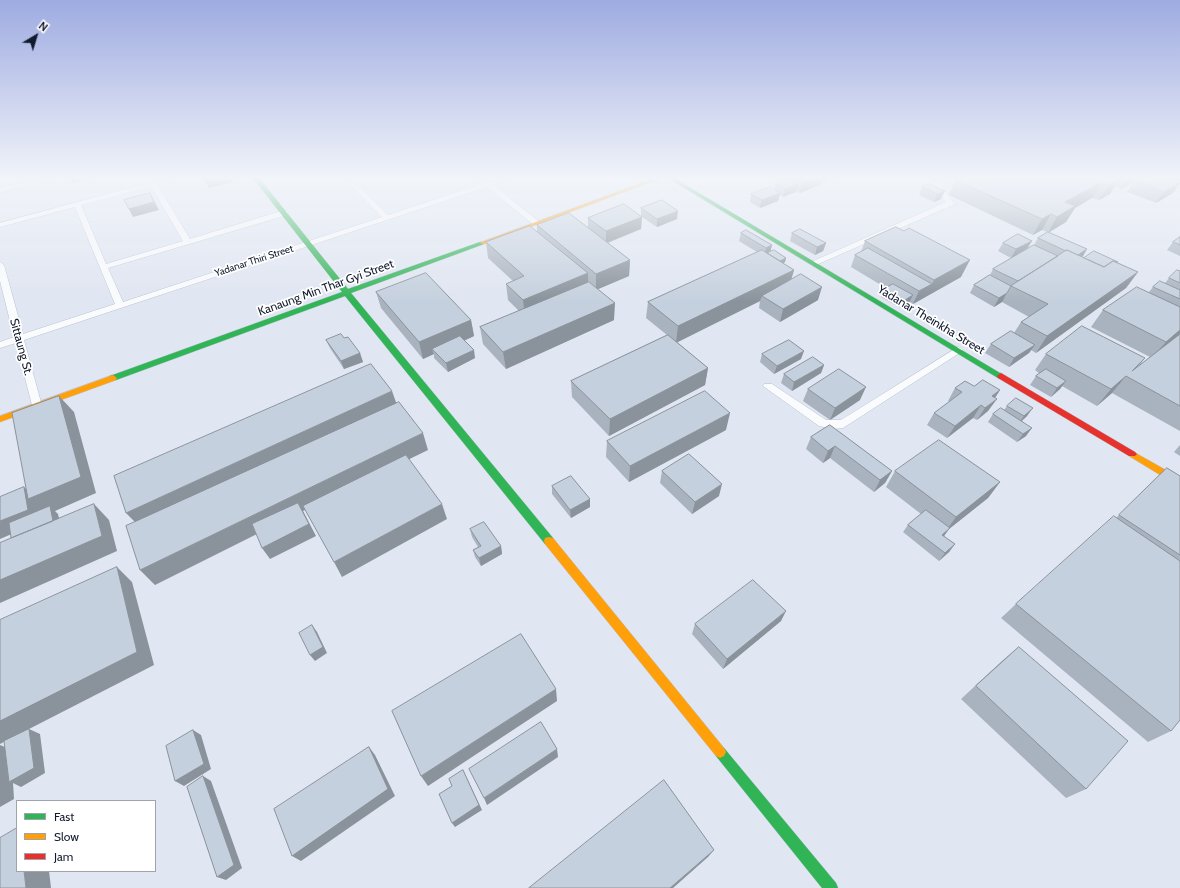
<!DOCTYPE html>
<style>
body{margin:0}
#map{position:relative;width:1180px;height:888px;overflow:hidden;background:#e0e6f2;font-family:Cabin,sans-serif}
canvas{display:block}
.legend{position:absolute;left:16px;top:800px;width:140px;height:72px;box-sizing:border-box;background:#fff;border:1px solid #a0a3ab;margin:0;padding:5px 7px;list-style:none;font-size:12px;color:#121a2d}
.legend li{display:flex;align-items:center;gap:8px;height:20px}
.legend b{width:20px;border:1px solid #a0a3ab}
.north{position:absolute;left:16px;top:16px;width:40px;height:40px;-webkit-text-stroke:3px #fff;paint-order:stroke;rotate:38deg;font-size:11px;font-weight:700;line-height:16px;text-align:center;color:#121a2d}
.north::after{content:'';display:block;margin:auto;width:14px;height:18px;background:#121a2d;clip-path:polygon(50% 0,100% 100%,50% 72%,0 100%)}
</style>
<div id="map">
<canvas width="1180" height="888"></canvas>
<ul class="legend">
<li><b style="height:5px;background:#30b455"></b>Fast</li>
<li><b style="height:5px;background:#ff9f0a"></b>Slow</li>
<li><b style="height:5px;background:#e5322d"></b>Jam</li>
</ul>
<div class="north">N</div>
</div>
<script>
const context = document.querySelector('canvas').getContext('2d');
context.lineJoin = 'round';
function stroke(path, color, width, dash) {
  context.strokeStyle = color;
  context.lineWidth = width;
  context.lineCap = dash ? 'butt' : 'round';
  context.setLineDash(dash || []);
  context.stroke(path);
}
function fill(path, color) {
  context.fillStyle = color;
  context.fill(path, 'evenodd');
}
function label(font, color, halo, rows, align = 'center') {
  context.font = font + ' Cabin,sans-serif';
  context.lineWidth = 3.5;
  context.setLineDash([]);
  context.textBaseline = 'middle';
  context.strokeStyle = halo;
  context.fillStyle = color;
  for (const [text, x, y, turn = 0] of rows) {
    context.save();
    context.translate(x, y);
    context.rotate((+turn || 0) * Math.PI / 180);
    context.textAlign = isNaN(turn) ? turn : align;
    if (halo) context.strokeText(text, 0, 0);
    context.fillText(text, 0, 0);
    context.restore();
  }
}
const street = new Path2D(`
 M41,178H52L0,192V188Z
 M166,178H177L157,184L190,239L281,211H287L288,213L287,215L108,268L123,302L382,217L343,178H350L388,215L482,184L476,178H483L489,182L502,178H511V180L493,185L541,223L540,225H534L487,187L24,340L42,406L41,409H33L16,343L0,348V342L14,337L0,281V262L4,265L23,334L115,304L75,207L0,227V223ZM151,186L183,241L106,264L81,205Z
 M937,178H947L938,182L954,203L953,205L816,265L813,266L809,263L946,202L930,181Z
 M958,347L961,348L963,350L961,352L843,428L834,429L819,426L763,386L764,384H772L826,420H841Z`);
const fast = new Path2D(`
 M253,178H259L348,289L480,242H484V244L351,293L553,538L554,541L553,544L549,545L545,544L345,296L116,380H110L109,378L110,376L342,292Z
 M668,178H674L1005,376L1001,379L998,378Z
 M720,746L724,748L836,883L838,888H822L716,756L714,752L716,748Z`);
const slow = new Path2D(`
 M655,178H662L484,244L479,243Z
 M1173,178H1180V181L1174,179Z
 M113,375L117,378L116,380L0,422V416Z
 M1132,451L1180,478V487L1129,456L1127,454L1129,452Z
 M549,537L553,538L724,748L726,752L724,756L720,758L716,756L545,544L544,541L545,538Z`);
const jam = new Path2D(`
 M1001,373L1135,452L1137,454L1135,456H1129L998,378L997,376Z`);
stroke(street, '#b9c1d1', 1);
stroke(fast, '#b9c1d1', 1);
stroke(slow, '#b9c1d1', 1);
stroke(jam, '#b9c1d1', 1);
fill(street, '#fafbfd');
fill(fast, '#30b455');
fill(slow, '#ff9f0a');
fill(jam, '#e5322d');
fill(new Path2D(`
 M202,178H231L233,182L209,188Z
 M773,178H834L823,182L822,184L800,193L796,191V192L783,197L780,195L778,201L760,208L750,202L751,194L774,189L775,184L780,182Z
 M960,178H1135L1132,183L1121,189L1115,186L1110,194L1099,200L1092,198L1075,208L1066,222L1049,232L1087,249L1082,257L1084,258L1117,262L1138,272L1126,288L1036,353L1031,350L1029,353L1009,367L985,353L991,344L1014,333L1021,322L1029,317L1002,302L994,307L970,293L974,285L990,275L993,269L1034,245L1038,238L1047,232L1042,230L1033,235L949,195L955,180Z
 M1135,180L1173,193L1156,203L1127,192Z
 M930,184L941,199L934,202L919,195L922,187Z
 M641,208L677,219L657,227L642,217L641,229L608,243L630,260L629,276L598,289L614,320L506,369L483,344L480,327L519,311L508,300L506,284L513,281L488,258L486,242L537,232V225L588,228V218L641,216Z
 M741,233L772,245L770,252L786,258L785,262L783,263L794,270L791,280L818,300L780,322L759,308L760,301L677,342L708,368L705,385L609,436L572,397L571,381L667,335L646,318L648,302L757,252L739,241Z
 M792,233L826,243L823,251L815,255L790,241Z
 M1180,237V256L1167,250L1173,242Z
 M865,241L961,277L913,304L910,302L909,303L901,308L881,297L885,289L886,288L851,267L855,255L861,252Z
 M1003,243L1027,249L1011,258L998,251Z
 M1180,271V431L1112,393L1097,406L1062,386L1060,389L1051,397L1030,385L1036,376L1040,374L1035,370L1046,354L1145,358L1139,366L1150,357L1091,327L1103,310L1149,292L1153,287L1165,283L1169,278Z
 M376,292L471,320L474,336L464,341L475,358L448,372L434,358V354L423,359L381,308Z
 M344,338L360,353L363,362L344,369L330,348L326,340Z
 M762,354L801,359L774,374L760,362Z
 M824,365L821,373L792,391L781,383L784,374Z
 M974,386L1000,390L995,398L988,411L977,420L973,418L947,438L927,425L934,413L950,402L948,401L955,388Z
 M808,389L860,400L830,420L803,401Z
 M1007,406L1027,416L1022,421L1026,436L1017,442L988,422L993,414L1004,410Z
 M830,425L892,471L885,483L874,492L830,458L823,463L806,449L811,437Z
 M726,430L629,482L606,457L607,441Z
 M1180,445V456L1174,452Z
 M1167,468L1180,476V720L1171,731L1148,742L1001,618L1016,604L1116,518Z
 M662,471L719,496L692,514L660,483Z
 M895,471L1000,482L988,498L949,529L944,536L955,544L949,552L939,561L903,532L908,525L921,514L886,487Z
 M552,486L590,507L571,518L552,494Z
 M470,529L501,546L502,554L481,566L475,557L473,550L478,547L472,537Z
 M781,621L723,669L692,634L695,624Z
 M1019,647L1086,789L1066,798L961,699L1003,660Z`), '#a9b3bf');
fill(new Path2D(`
 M70,178H91V179L73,183Z
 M217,178H231L233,182L209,188L206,181Z
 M811,178H824L822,184L800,193L803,181Z
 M824,178H834L823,182Z
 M1112,178H1119L1117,180L1120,178L1110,194L1099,200L1109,185Z
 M1128,178H1135L1132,183L1121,189Z
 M1102,182L1092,198L1075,208L1066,222L1048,233L1065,202Z
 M1180,182V184L1173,193L1156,203L1164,192Z
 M798,184L796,192L783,197L785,189Z
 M945,191L941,199L934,202L937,194Z
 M150,193L159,210L133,217L129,209Z
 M780,193L778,201L760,208L762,200Z
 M678,211L677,219L657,227V219Z
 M1051,214L1042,230L1033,235L1042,219Z
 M642,217L641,229L606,243V231Z
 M1032,241L1027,249L1011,258L1016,249Z
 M826,243L823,251L815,255L817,247Z
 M772,245L770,253L764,256L766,248Z
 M1087,249L1082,258L1077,256Z
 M786,258L785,262L778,266L779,262Z
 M630,260L629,276L596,290V274Z
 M970,260L961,277L913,304L919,291L932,284L934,280Z
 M794,270L789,287L762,296L760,301L676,343L678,326Z
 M1138,272L1126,288L1036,353L1047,336Z
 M588,273V290L525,317L523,300Z
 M822,287L818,300L780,322L783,309Z
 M1007,293L1002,302L994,307L999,298Z
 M913,295L909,303L901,308L905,300Z
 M615,303L614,320L506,369L503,352Z
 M471,320L474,336L436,353L432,349L434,354L423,359L419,342Z
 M1180,330V336L1151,358L1166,342Z
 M1035,345L1029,353L1009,367L1014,358Z
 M474,350L475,358L448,372L446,363Z
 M804,351L801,359L774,374L777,366Z
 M360,353L363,362L344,369L341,361Z
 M824,365L821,373L792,391L794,382Z
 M708,368L705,385L609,436L610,419Z
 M1126,376L1112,393L1097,406L1111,389Z
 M1066,381L1060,389L1051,397L1057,388Z
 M866,387L860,400L830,420L835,408Z
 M1000,390L992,402V396Z
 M392,391L398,408L141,528L126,513Z
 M59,396L74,412L96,493L55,511L58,514L62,531L39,510L42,521L0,539V521L24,487L34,496Z
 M997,399L988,411L977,420L985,408Z
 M981,405L973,418L947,438L955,426Z
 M1033,408L1027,416L1018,424L1024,416Z
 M730,413L726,430L629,482L630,466Z
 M1032,428L1026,436L1017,442L1023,434Z
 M423,433L428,450L303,511L316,536L270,559L262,548L303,511L155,585L140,570Z
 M835,446L830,458L823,463L828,451Z
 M892,471L885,483L874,492L880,480Z
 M1000,482L988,498L949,529L944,536L937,543L942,535L945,532L956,517Z
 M722,484L719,496L692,514L695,502Z
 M590,499V507L571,518L570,510Z
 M94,504L109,520L117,551L0,603V580Z
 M442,504L447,519L342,577L334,562Z
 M955,544L949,552L939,561L945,553Z
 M501,546L502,554L481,566L479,558Z
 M117,567L132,582L154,665L29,729L40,734L45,773L21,787L13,783L14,799L0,807V745L10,749L29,729L0,744V721Z
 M786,611L781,621L723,669L727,659Z
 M312,625L317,632L327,653L315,661L310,655Z
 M556,689L557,701L428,786L421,776Z
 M193,730L201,735L211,769L184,786L175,781Z
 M369,747L375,755L395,796L301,861L292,856Z
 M557,749L558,757L487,805L484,798Z
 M463,770L482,810L455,827L452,823Z
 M203,776L211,781L242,868L226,880L217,877Z
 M714,850L708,857L673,888H670Z
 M24,871H49L51,888H26Z`), '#8a929b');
const building = new Path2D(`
 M204,178H217L206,181Z
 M797,178H811L803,181Z
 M960,178H1120L1109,185L1102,182L1065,202L1075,206L1057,217L1051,214L1042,219L955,180Z
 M1139,178H1172L1180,181V182L1164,192L1135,180Z
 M788,179L798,184L785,189L775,184Z
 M930,184L945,191L937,194L922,187Z
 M770,187L780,193L762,200L751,194Z
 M150,193L154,202L129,209L124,200Z
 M662,200L678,211L657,219L641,208Z
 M624,204L642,217L606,231L588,218Z
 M569,213L630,260L596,274L537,225Z
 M530,226L588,273L523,300L506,284L524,276L486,242Z
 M896,227L904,231L909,228L970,260L934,280L865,241Z
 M800,229L826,243L817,247L792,233Z
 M746,230L772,245L766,248L741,233Z
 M1048,232L1087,249L1078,255L1067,250L1066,251L1038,238Z
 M1018,234L1032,241L1016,249L1003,243Z
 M1180,237V245L1173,242Z
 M1034,245L1058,256L1018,281L993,269Z
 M868,248L932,284L919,291L855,255Z
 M762,250L794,270L678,326L648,302Z
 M774,250L786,258L780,261L767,253Z
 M1067,250L1104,267L1113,261L1138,272L1047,336L1021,322L1048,304L1011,286Z
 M1094,251L1118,262H1117L1113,261L1104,267L1084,258Z
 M1177,270L1180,271V283L1169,278Z
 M426,273L471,320L419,342L376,292Z
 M801,274L822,287L783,309L762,296Z
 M990,275L1011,286L1007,293L999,298L974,285Z
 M1160,281L1180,290V299L1153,287Z
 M589,282L615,303L503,352L480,327Z
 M893,284L913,295L905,300L885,289Z
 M1137,287L1180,307V330L1166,342L1103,310Z
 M1082,326L1145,358L1132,371L1180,334V406L1126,376L1111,389L1046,354Z
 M1011,331L1035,345L1014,358L991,344Z
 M341,334L344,338L348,337L360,353L341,361L326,340Z
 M668,335L708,368L610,419L571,381Z
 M460,336L474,350L446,363L432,349Z
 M789,340L804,351L777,366L762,354Z
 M813,357L824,365L794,382L784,374Z
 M371,364L392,391L126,513L114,476Z
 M839,369L866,387L835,408L808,389Z
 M1046,369L1066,381L1057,388L1036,376Z
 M983,380L1000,390L992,396L997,399L985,408L981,405L955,426L934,413L962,392L955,388L965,381L974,386Z
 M705,391L730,413L630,466L607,441Z
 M59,396L81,477L28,499L12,413Z
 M1016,398L1033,408L1024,416L1007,406Z
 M399,402L423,433L140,570L126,526Z
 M1001,408L1032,428L1023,434L993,414Z
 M830,425L892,471L880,480L835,446L828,451L811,437Z
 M939,440L1000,482L956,517L895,471Z
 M689,454L722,484L695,502L662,471Z
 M406,455L442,504L334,562L303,506Z
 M1167,468L1180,476V555L1119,515Z
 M571,476L590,499L570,510L552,486Z
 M24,487L28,510L0,521V497Z
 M298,503L309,524L262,548L252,524Z
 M94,504L102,536L0,580V543Z
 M50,506L53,521L11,538L9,523Z
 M926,510L950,528L942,535L955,544L945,553L908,525Z
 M1114,516L1180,561V720L1171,731L1016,604Z
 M484,522L501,546L479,558L473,550L481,546L470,529Z
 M117,567L137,652L0,721V620Z
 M753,580L786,611L727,659L695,624Z
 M312,625L323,647L310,655L299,633Z
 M521,634L556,689L421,776L392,711Z
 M1019,647L1128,741L1086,789L976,686Z
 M541,722L557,749L484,798L469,769Z
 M29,729L34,768L9,782L4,741Z
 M193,730L204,764L175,781L166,746Z
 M369,747L388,789L292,856L274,809Z
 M463,770L479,805L452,823L439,794L452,786L449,779Z
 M203,776L234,865L217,877L187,787Z
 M664,780L714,850L670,888H529Z
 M17,828V871H24L26,888H0V838Z`);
fill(building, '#c5d0de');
stroke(building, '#8a929b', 1);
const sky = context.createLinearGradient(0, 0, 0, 302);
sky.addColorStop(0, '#9eabe1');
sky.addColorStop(0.59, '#f1f4f9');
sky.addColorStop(1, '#f1f4f900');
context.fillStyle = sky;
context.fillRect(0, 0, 1180, 302);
label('10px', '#121a2d', '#fff', [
 ["Yadanar Thiri Street",254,261,-18]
]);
label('12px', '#121a2d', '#fff', [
 ["Kanaung Min Thar Gyi Street",326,288,-20],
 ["Yadanar Theinkha Street",931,320,31],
 ["Sittaung St.",21,347,75]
]);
</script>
